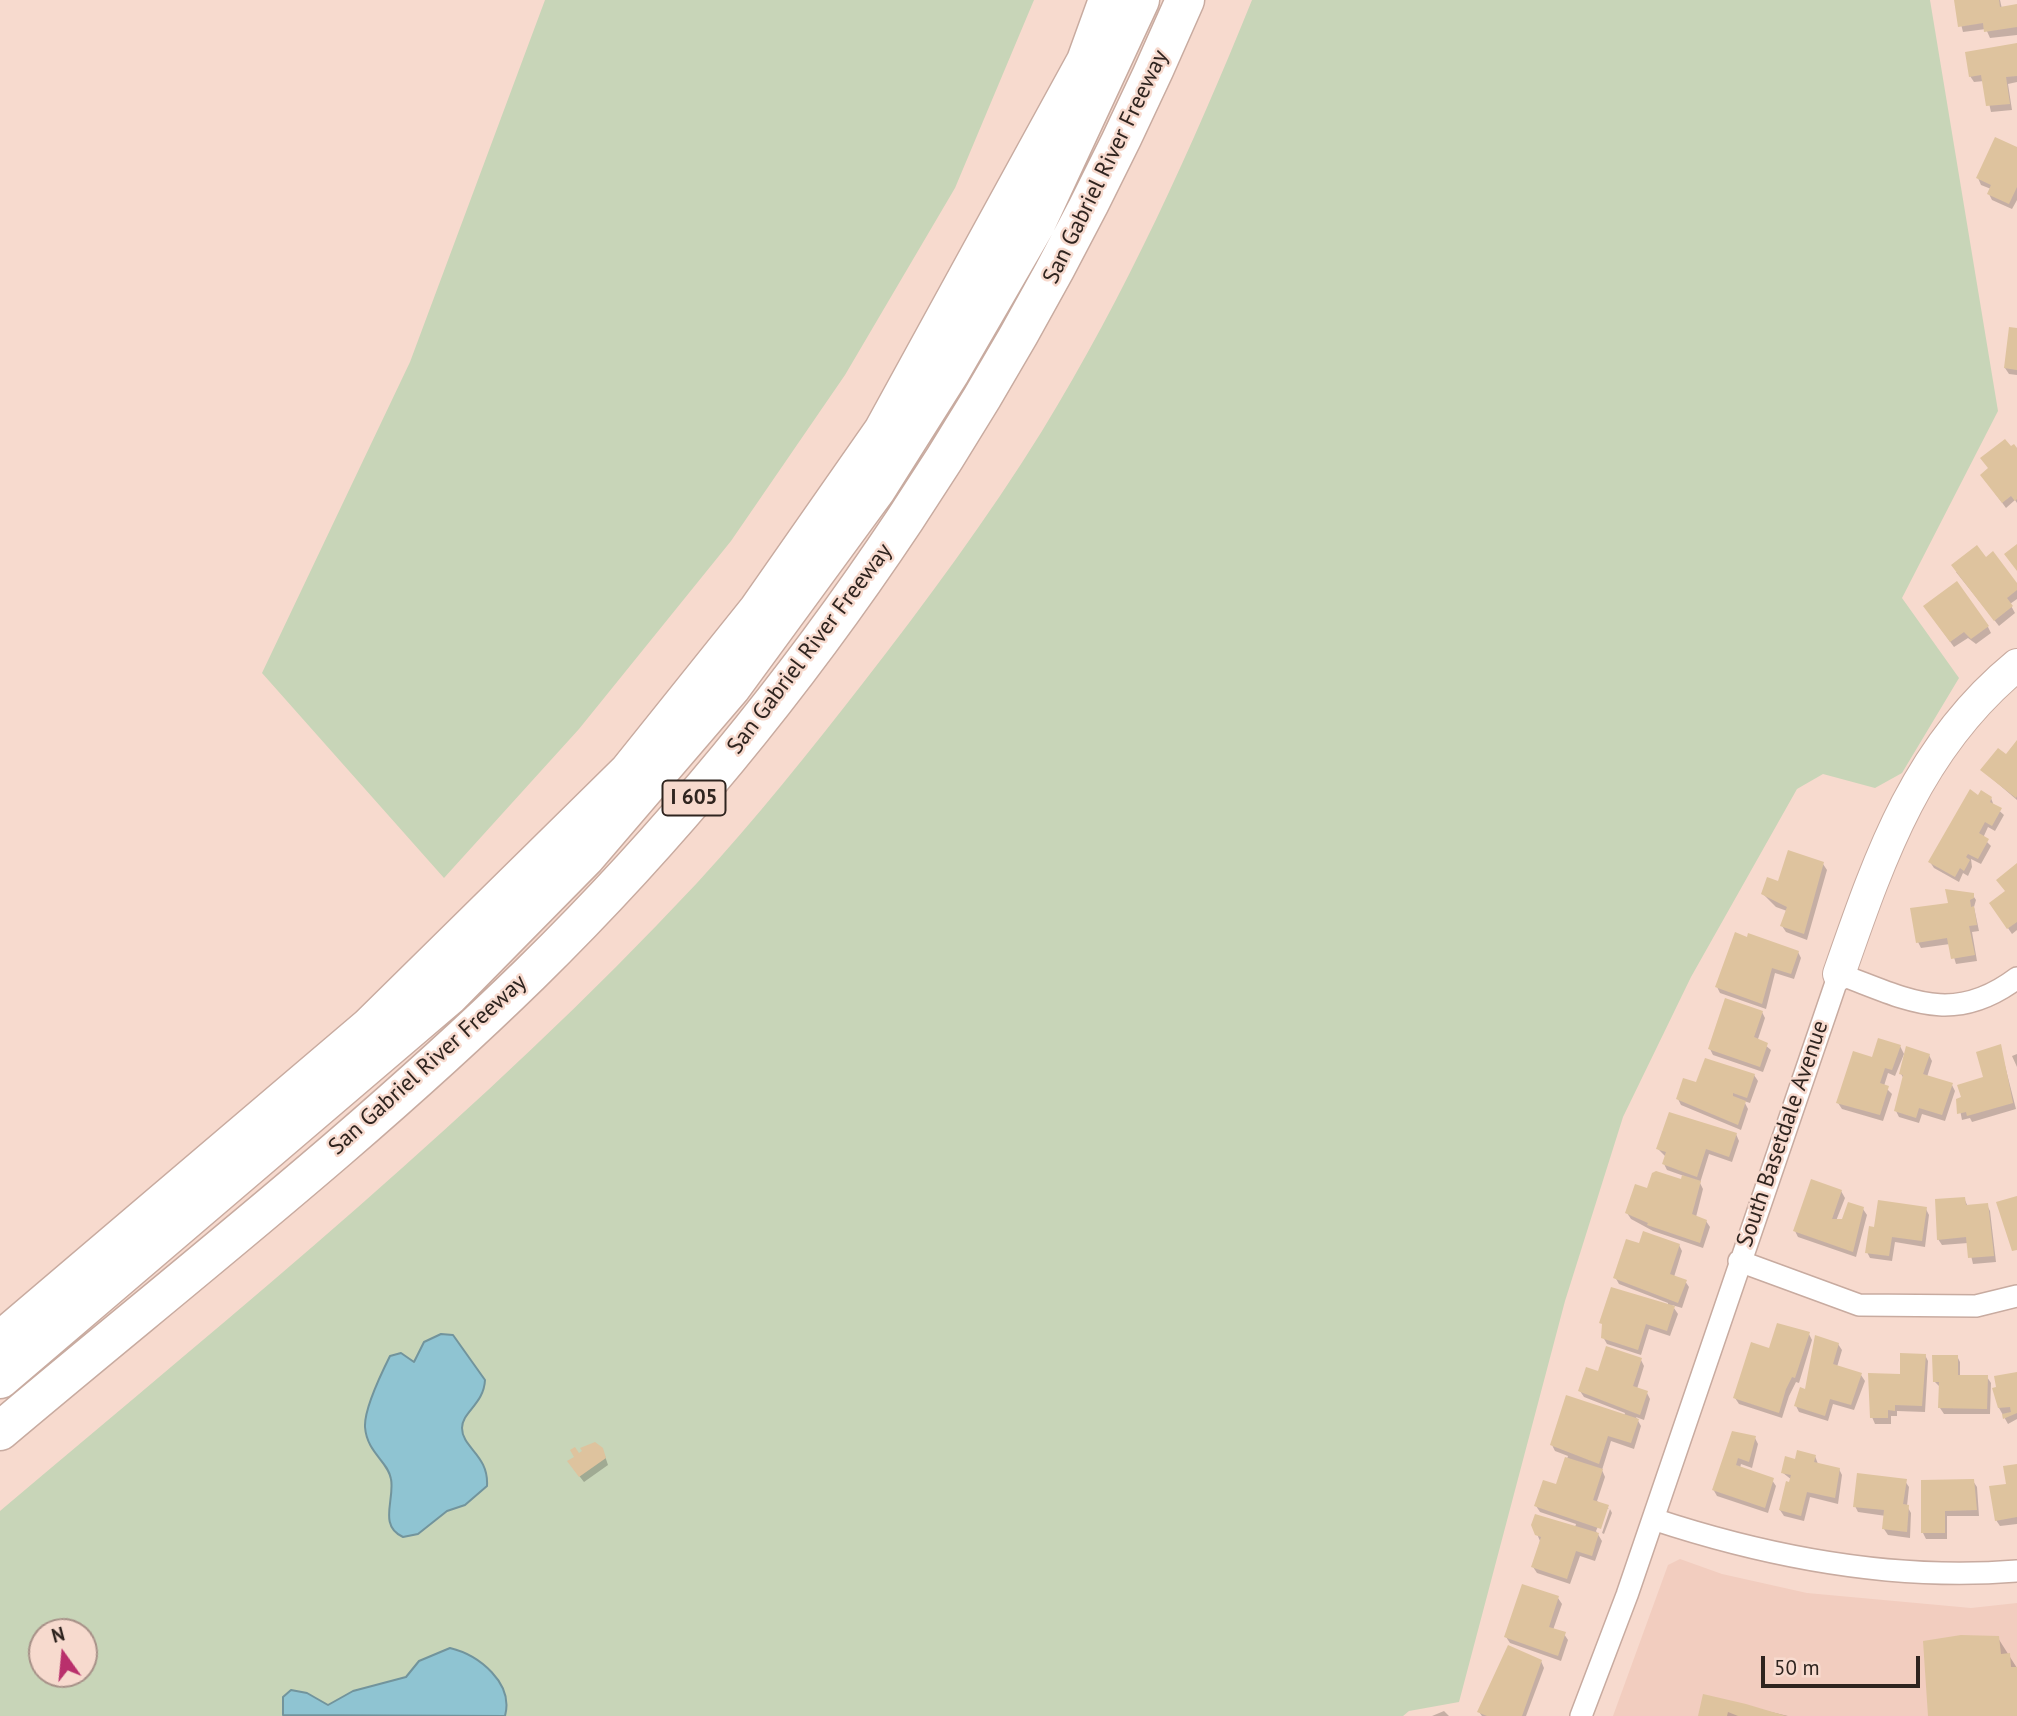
<!DOCTYPE html>
<style>
body{margin:0}
#map{position:relative;width:2017px;height:1716px;overflow:hidden;background:#f7dace;font-family:"PT Sans",sans-serif}
canvas{display:block}
.north{position:absolute;left:28px;top:1618px;width:70px;height:70px;box-sizing:border-box;background:#f7dace;border:2px solid #a79188;border-radius:50%;rotate:345deg;font-size:19px;font-weight:700;line-height:28px;text-align:center;color:#2f241f}
.north::after{content:'';display:block;margin:auto;width:24px;height:32px;background:#b9306c;clip-path:polygon(50% 0,100% 100%,50% 72%,0 100%)}
.scale{position:absolute;left:1761px;top:1656px;width:159px;height:32px;box-sizing:border-box;border:4px solid #2f241f;border-top:0;padding-left:9px;font-size:21px;line-height:24px;white-space:nowrap;color:#2f241f;-webkit-text-stroke:5px #f7dace;paint-order:stroke}
</style>
<div id="map">
<canvas width="2017" height="1716"></canvas>
<div class="north">N</div>
<div class="scale">50 m</div>
</div>
<script>
const context = document.querySelector('canvas').getContext('2d');
context.lineJoin = 'round';
function fill(path, color) {
  context.fillStyle = color;
  context.fill(path, 'evenodd');
}
function stroke(path, color, width, dash) {
  context.strokeStyle = color;
  context.lineWidth = width;
  context.lineCap = dash ? 'butt' : 'round';
  context.setLineDash(dash || []);
  context.stroke(path);
}
function label(font, color, halo, rows, align = 'center') {
  context.font = font + ' "PT Sans",sans-serif';
  context.lineWidth = 5;
  context.setLineDash([]);
  context.textBaseline = 'middle';
  context.strokeStyle = halo;
  context.fillStyle = color;
  for (const [text, x, y, turn = 0] of rows) {
    context.save();
    context.translate(x, y);
    context.rotate((+turn || 0) * Math.PI / 180);
    context.textAlign = isNaN(turn) ? turn : align;
    if (halo) context.strokeText(text, 0, 0);
    context.fillText(text, 0, 0);
    context.restore();
  }
}
fill(new Path2D(`
 M1680,1559L1722,1574L1807,1593L1971,1608L2017,1603V1716H1613L1668,1565Z`), '#f2cdbf');
fill(new Path2D(`
 M545,0H1034L955,188L845,375L731,541L579,729L444,878L262,673L410,362Z
 M1252,0H1930L1998,411L1902,598L1959,678L1902,773L1875,788L1823,774L1797,789L1691,977L1623,1117L1565,1301L1459,1702L1409,1711L1403,1716H0V1511C239,1309 483,1112 697,883C756,819 810,751 863,683C926,602 988,518 1042,431C1126,294 1192,148 1252,0ZM42,1632H84V1674H42Z`), '#c8d5b8');
const water = new Path2D(`
 M441,1334L453,1335L485,1380C484,1404 462,1412 462,1428C462,1448 489,1455 487,1486L465,1505L447,1511L418,1534L403,1537C378,1526 395,1499 391,1479C388,1461 367,1453 365,1427C364,1409 382,1372 390,1356L401,1353L414,1362L424,1342Z
 M450,1648C479,1655 514,1683 505,1716L283,1715V1697L291,1690L307,1693L328,1705L353,1691L406,1677L419,1661Z`);
fill(water, '#8fc4d2');
stroke(water, '#72949c', 2);
fill(new Path2D(`
 M1955,0H2000L2002,9L2017,6V35L1990,38L1986,29L1963,32Z
 M2017,45V82L2008,84L2012,110L1991,112L1984,81L1974,82L1970,76Z
 M2017,149V200L2012,209L1992,200L1989,194L1991,189L1981,185L1978,178Z
 M2017,330V375L2009,374L2005,368Z
 M2017,451V503L2015,500L2006,508L1986,481Z
 M1986,559L2017,585V599L2010,604L2015,613L1999,626L1956,572Z
 M1929,613L1988,627L1991,633L1976,644L1968,638L1954,647Z
 M2017,743V800L1982,770L2006,756Z
 M1978,798H1991L1994,806L2004,815L1995,831L1988,827L1983,838L1991,846L1981,864L1971,859L1972,867L1968,876L1963,873L1959,882L1934,868L1930,862Z
 M1823,864L1827,870L1807,940L1786,932L1782,926L1787,911L1776,907L1763,894L1779,883Z
 M2017,865V930L2012,934L1995,909L2007,892Z
 M1972,894L1976,900L1974,907L1979,931L1972,932L1977,961L1956,964L1950,944L1921,948L1918,942Z
 M1798,952L1801,958L1794,979L1775,973L1766,1009L1720,993L1717,987Z
 M1762,1012L1765,1018L1758,1039L1771,1050L1763,1072L1713,1055L1710,1049Z
 M1900,1046L1904,1054L1895,1076L1888,1073L1884,1086L1892,1094L1883,1121L1842,1109L1838,1103L1873,1059Z
 M2000,1046L2016,1109L1972,1122L1970,1118L1962,1120L1958,1100L1985,1078Z
 M2017,1054V1067L2012,1056Z
 M1929,1055L1932,1061L1927,1077L1952,1085L1955,1091L1945,1121L1922,1114L1919,1123L1899,1117L1896,1111L1904,1079L1901,1074Z
 M1754,1075L1758,1081L1750,1103L1744,1101L1748,1109L1741,1130L1681,1105L1678,1099Z
 M1736,1134L1739,1141L1732,1162L1709,1154L1700,1183L1703,1189L1696,1217L1706,1221L1710,1227L1703,1248L1653,1231L1631,1219L1627,1213L1648,1190L1682,1182L1684,1176L1667,1170L1664,1164L1666,1157L1658,1149Z
 M1841,1191L1845,1198L1836,1221H1843L1863,1209L1867,1215L1856,1257L1798,1237L1795,1231Z
 M1964,1198L1968,1207L1987,1205L1990,1211L1996,1262L1973,1264L1968,1243L1942,1245L1938,1239Z
 M1926,1209L1929,1215L1925,1247L1895,1242L1892,1261L1870,1258L1867,1252Z
 M1640,1245H1679L1682,1251L1674,1277L1685,1281L1689,1287L1682,1308L1672,1305L1678,1314L1670,1336L1649,1329L1641,1355L1607,1344L1603,1337L1668,1306V1303L1619,1284L1615,1277Z
 M1809,1334L1812,1340L1799,1383L1796,1382L1789,1396L1782,1418L1739,1404L1735,1398L1771,1350Z
 M1838,1344L1842,1350L1837,1367L1861,1375L1865,1381L1854,1410L1833,1404L1828,1421L1799,1412L1796,1406Z
 M1925,1355L1928,1361L1925,1412L1897,1411V1416H1891V1424H1875L1872,1417L1902,1376Z
 M1957,1356L1960,1362V1376L1987,1377L1991,1383L1990,1414H1944L1940,1408V1387L1934,1381Z
 M1641,1360L1644,1366L1637,1389L1647,1393L1650,1399L1644,1420L1636,1417L1641,1426L1634,1449L1611,1441L1602,1470L1605,1477L1597,1501L1609,1509H1606L1596,1531L1602,1541L1595,1561L1580,1556L1570,1584L1537,1573L1533,1567L1540,1541L1537,1534L1575,1527L1576,1524L1540,1512L1536,1506L1557,1487L1568,1456L1555,1451L1552,1445L1624,1416L1625,1413L1584,1397L1580,1391L1599,1373Z
 M2017,1373V1419L2008,1424L1999,1408L1998,1388Z
 M1733,1433L1755,1438L1758,1444L1752,1468L1741,1464L1740,1468L1772,1480L1776,1486L1768,1513L1717,1496L1713,1489Z
 M579,1455L605,1456L608,1465L584,1482L573,1468Z
 M1815,1456L1818,1464L1839,1469L1842,1475L1838,1504L1810,1497L1804,1521L1784,1516L1780,1510L1792,1480L1783,1473L1796,1461Z
 M2017,1466V1524L2000,1526L1996,1520Z
 M1905,1481L1909,1487L1907,1506L1911,1513L1910,1538L1888,1535L1884,1529L1886,1516L1858,1512L1855,1506Z
 M1973,1481L1977,1487L1979,1516H1947V1539H1926L1923,1533Z
 M1610,1509L1612,1513L1604,1534L1602,1533Z
 M1558,1598L1562,1604L1553,1630L1564,1634L1568,1640L1561,1661L1510,1643L1506,1637Z
 M1998,1638L2017,1668V1716H1930Z
 M1541,1661L1544,1668L1526,1716H1482L1479,1712Z
 M1704,1696L1788,1716H1699Z
 M1444,1711L1449,1716H1432Z`), '#0003');
fill(new Path2D(`
 M1954,0H1999L2000,7L2017,4V27L1984,32L1983,23L1958,27Z
 M2017,43V76L2006,77L2010,104L1986,106L1981,75L1969,77L1965,52Z
 M1995,137L2017,147V187L2009,204L1987,194L1991,185L1976,178Z
 M2009,327L2017,328V370L2004,368Z
 M2005,439L2011,446L2014,444L2017,448V499L2015,501L2011,496L2002,503L1980,475L1988,468L1980,458Z
 M2017,544V571L2004,554Z
 M1977,545L1986,557L1993,551L2017,583V590L2007,598L2013,606L1994,621L1951,565Z
 M1957,581L1989,626L1971,639L1964,632L1950,642L1923,606Z
 M2017,740V796L2016,798L1980,770L1998,748L2006,754Z
 M1970,789L1978,795L1981,790L1992,797L1990,802L2002,808L1992,826L1985,822L1979,833L1989,839L1978,859L1968,854L1966,857L1970,860L1964,871L1960,868L1955,877L1928,862Z
 M1788,850L1824,862L1804,934L1780,926L1787,907L1761,894L1767,877L1778,881Z
 M2017,863V922L2007,929L1989,903L2005,891L1996,880Z
 M1945,889L1974,893V898L1970,900L1971,907L1974,906L1977,925L1969,926L1975,955L1951,959L1947,938L1916,943L1910,908L1948,903Z
 M1735,932L1747,937L1748,933L1799,951L1791,974L1772,968L1762,1004L1715,987Z
 M1725,998L1763,1011L1754,1037L1768,1043L1760,1067L1708,1049Z
 M1878,1038L1901,1045L1892,1070L1885,1068L1880,1083L1889,1086L1880,1115L1836,1103L1853,1051L1872,1057Z
 M2001,1044L2013,1103L1967,1116L1966,1112L1957,1114L1956,1099L1961,1097L1957,1085L1983,1077L1976,1052Z
 M1906,1046L1930,1054L1923,1074L1953,1083L1942,1115L1919,1108L1916,1118L1894,1111L1903,1075L1899,1074Z
 M1705,1058L1755,1074L1747,1098L1733,1093V1096L1746,1101L1738,1125L1676,1099L1683,1078L1696,1082Z
 M1669,1112L1737,1133L1729,1157L1706,1149L1697,1177L1662,1164L1666,1152L1656,1149Z
 M1656,1171L1681,1179L1682,1175L1701,1181L1692,1214L1707,1220L1700,1243L1647,1225L1648,1223L1625,1213L1635,1184L1647,1188L1652,1173Z
 M1811,1179L1842,1190L1832,1219H1842L1848,1202L1864,1207L1853,1252L1793,1231Z
 M2017,1196V1250L2012,1251L1996,1202Z
 M1965,1197L1966,1205L1988,1203L1994,1256L1968,1258L1966,1237L1937,1240L1935,1199Z
 M1878,1200L1927,1207L1922,1241L1892,1237L1889,1256L1865,1253L1869,1226L1874,1227Z
 M1643,1231L1680,1244L1670,1274L1687,1280L1678,1303L1613,1278L1626,1239L1639,1243Z
 M1611,1287L1675,1306L1667,1331L1646,1324L1638,1350L1601,1338L1602,1324L1599,1323Z
 M1777,1323L1810,1332L1795,1378L1792,1377L1786,1389L1779,1413L1733,1398L1751,1342L1769,1348Z
 M1815,1335L1839,1343L1833,1364L1862,1373L1851,1405L1830,1399L1825,1416L1794,1406L1800,1387L1805,1389Z
 M1606,1346L1642,1358L1633,1386L1648,1391L1640,1415L1578,1391L1586,1367L1598,1371Z
 M1900,1353L1926,1354L1922,1406L1895,1405V1411L1888,1410V1418H1870L1868,1373L1900,1374Z
 M1932,1355H1958V1375H1988L1987,1409L1938,1408L1939,1382H1933Z
 M2017,1372V1413L2003,1419L2002,1414L2011,1412L2010,1407L1998,1408L1992,1388L1996,1387L1994,1376Z
 M1566,1395L1639,1419L1631,1443L1608,1436L1599,1464L1550,1445Z
 M1732,1431L1756,1436L1749,1462L1738,1458L1736,1465L1774,1478L1765,1508L1712,1490Z
 M595,1442L603,1448L606,1458L579,1477L567,1461L574,1457L570,1450L575,1447L579,1453L582,1451L580,1448Z
 M1797,1450L1816,1455L1814,1462L1840,1468L1835,1498L1807,1492L1801,1516L1779,1510L1786,1481L1789,1482L1791,1475L1781,1473L1785,1456L1795,1459Z
 M1565,1457L1603,1469L1593,1500L1609,1505L1601,1529L1534,1506L1543,1480L1556,1484Z
 M2017,1464V1517L1995,1521L1989,1486L2006,1484L2003,1466Z
 M1857,1473L1907,1479L1903,1504L1909,1505L1907,1532L1882,1529L1884,1510L1853,1507Z
 M1974,1479L1977,1510L1945,1511V1533H1921V1480Z
 M1535,1514L1599,1533L1592,1556L1576,1551L1567,1579L1531,1567L1541,1537L1535,1535L1531,1525Z
 M1522,1584L1559,1596L1549,1627L1566,1632L1558,1656L1504,1637Z
 M1961,1635L1999,1636L2001,1654L2010,1653L2011,1667H2017V1716H1928L1923,1641Z
 M1508,1645L1542,1660L1522,1716H1487L1477,1712Z
 M1703,1694L1746,1704L1786,1716H1738L1728,1712L1727,1716H1698Z`), '#dec39e');
const street = new Path2D(`
 M1739,1261L1859,1305L1976,1306L2017,1296
 M1653,1519C1771,1558 1893,1581 2017,1571
 M1581,1716L1627,1595L1839,974C1907,999 1952,1027 2017,978`);
const secondary = new Path2D(`
 M1839,974C1880,856 1917,747 2017,665`);
const highway = new Path2D(`
 M0,1341L369,1027L629,771L758,610L883,431L1086,61L1108,0
 M0,1379L450,995L586,857L731,688L876,490L951,371L1036,224L1140,0
 M0,1431C178,1281 363,1137 530,974C813,697 1029,363 1185,0`);
stroke(street, '#c8aba0', 24);
stroke(secondary, '#c8aba0', 34);
stroke(highway, '#c8aba0', 41);
stroke(street, '#fff', 21);
stroke(secondary, '#fff', 32);
stroke(highway, '#fff', 38);
for (const [x, y, w] of [
 [694,798,63]
]) {
  const box = new Path2D();
  box.roundRect(x - w / 2, y - 17.5, w, 35, 5);
  context.fillStyle = '#f7dace';
  context.fill(box);
  stroke(box, '#2f241f', 2);
}
label('bold 21px', '#2f241f', null, [
 ["I 605",694,798]
]);
label('23px', '#2f241f', '#f7dace', [
 ["San Gabriel River Freeway",1106,167,-64],
 ["San Gabriel River Freeway",810,649,-53],
 ["San Gabriel River Freeway",428,1065,-42],
 ["South Basetdale Avenue",1783,1134,-71]
]);
</script>
